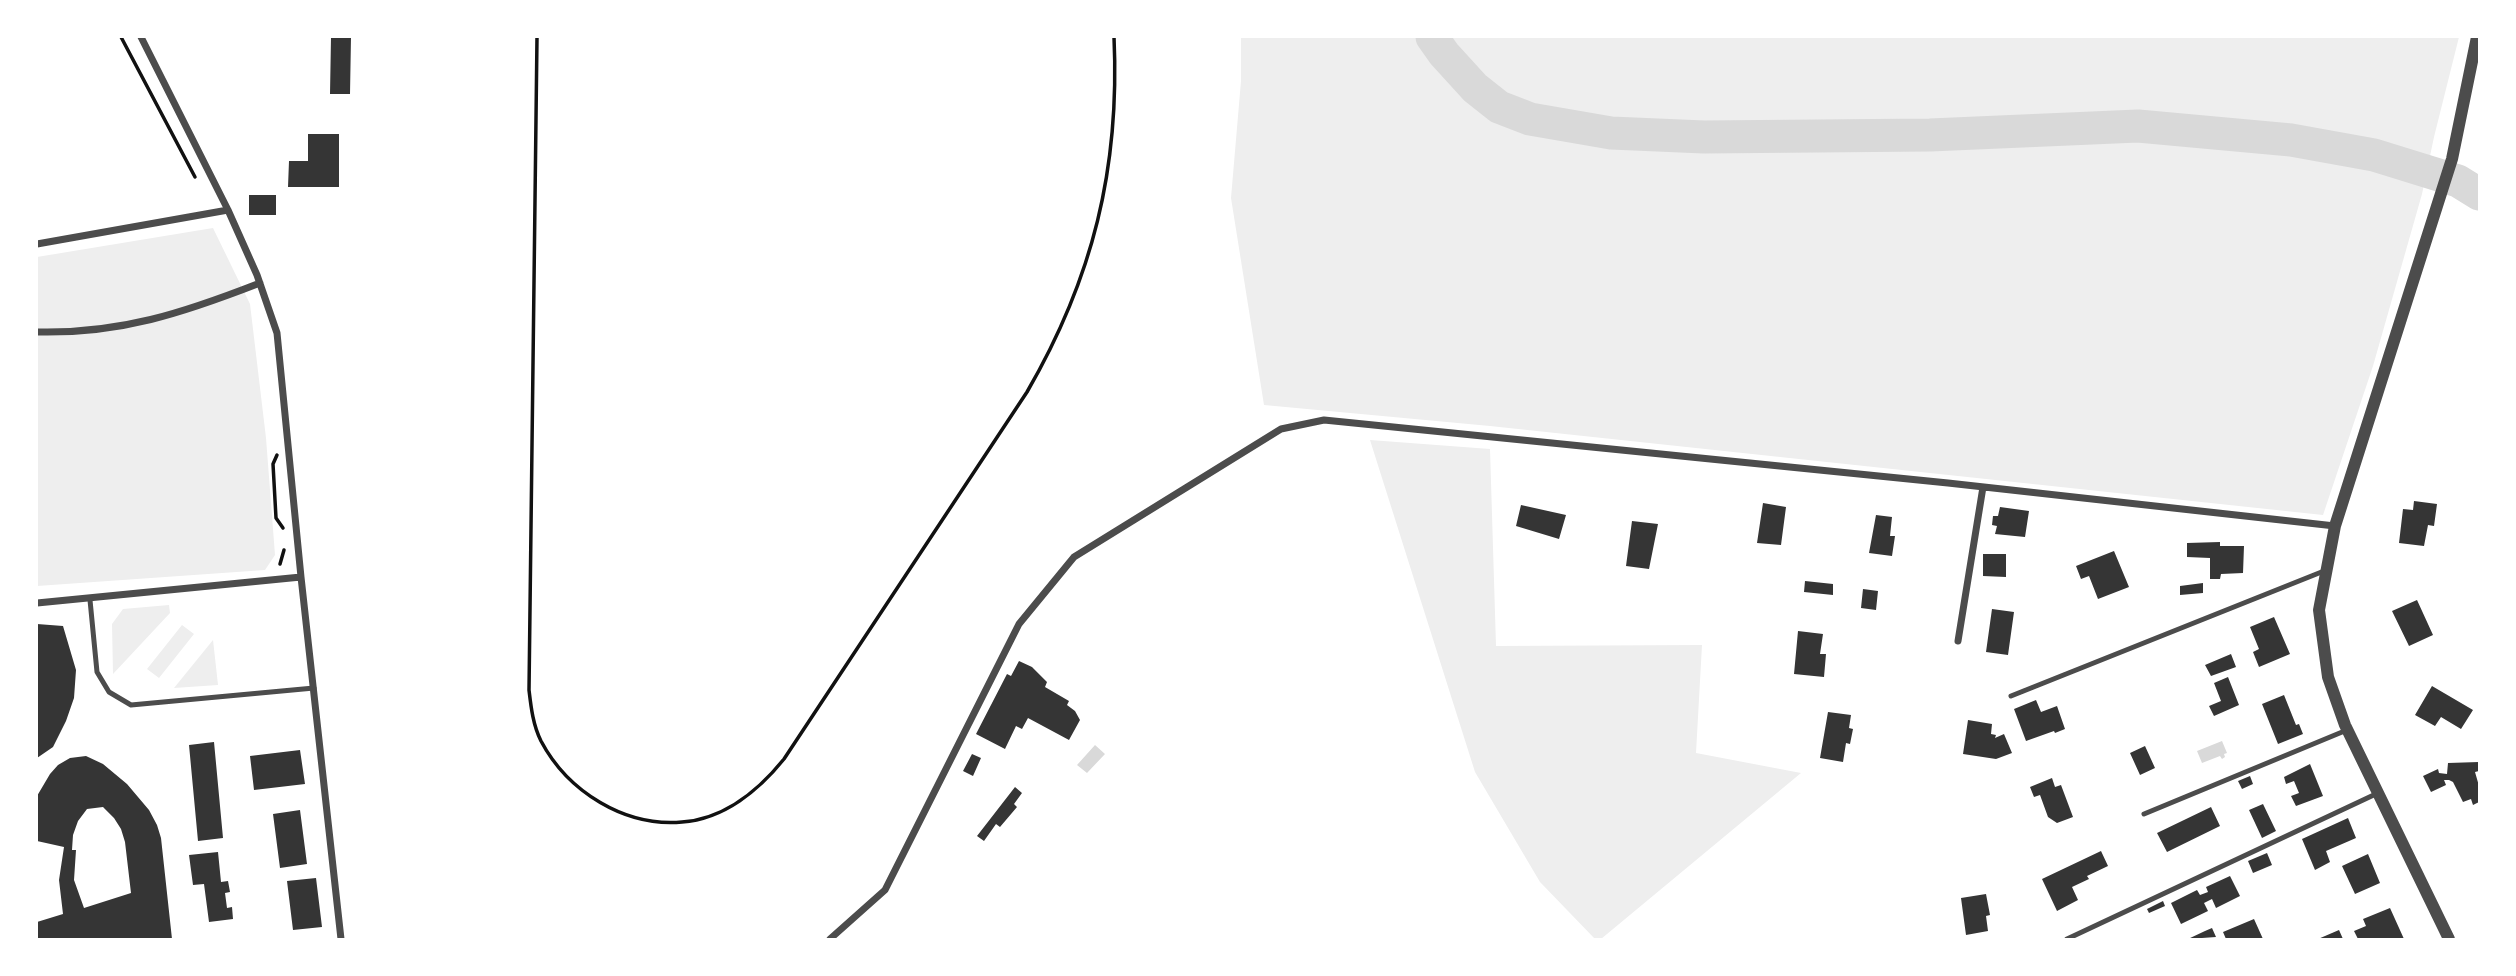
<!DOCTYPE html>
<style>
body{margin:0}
#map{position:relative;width:2516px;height:976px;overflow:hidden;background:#fff;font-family:Raleway,sans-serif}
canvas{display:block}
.frame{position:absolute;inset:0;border:38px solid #fff;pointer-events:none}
</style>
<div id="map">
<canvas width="2516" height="976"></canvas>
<div class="frame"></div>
</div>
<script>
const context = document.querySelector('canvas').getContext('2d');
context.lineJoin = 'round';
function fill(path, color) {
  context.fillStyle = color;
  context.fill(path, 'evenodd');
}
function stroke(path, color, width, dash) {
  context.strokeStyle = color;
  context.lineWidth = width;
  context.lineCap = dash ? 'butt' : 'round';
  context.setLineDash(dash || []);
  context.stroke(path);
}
fill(new Path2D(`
 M1241,37H2459L2434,137L2422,194L2373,366L2323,515L1490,426L1264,405L1231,198L1241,81Z
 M213,228L250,304L266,438L275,555L265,570L37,586V257Z
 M1370,440L1490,449L1496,646L1702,645L1696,753L1801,773L1601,939H1595L1540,882L1475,772Z
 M169,605L170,613L113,674L112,624L123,609Z
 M182,625L194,634L159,678L147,669Z
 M213,640L218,685L174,688Z`), '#eee');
fill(new Path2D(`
 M2222,741L2227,753L2224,754L2225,757L2222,759L2220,756L2202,763L2197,751Z
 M1095,745L1105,754L1087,773L1077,765Z`), '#d9d9d9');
stroke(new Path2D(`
 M1432,37L1444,54L1475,88L1499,107L1530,119L1611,133L1704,137L1930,135L2138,126L2291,140L2374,155L2458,181L2479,194`), '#d9d9d9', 33);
fill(new Path2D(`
 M331,37H351L350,94H330Z
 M308,134H339V187H288L289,161H308Z
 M249,195H276V215H249Z
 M2414,501L2437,504L2434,526L2428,525L2424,546L2399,543L2403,509L2413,510Z
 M1763,503L1786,507L1781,545L1757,543Z
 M1521,505L1566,515L1559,539L1516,526Z
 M2000,507L2029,511L2025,537L1995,534L1997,526L1992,525L1993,516H1998Z
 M1876,515L1892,517L1890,536H1895L1892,556L1869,553Z
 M1632,521L1658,524L1649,569L1626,566Z
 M2220,542V546H2244L2243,573L2221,574L2220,579H2210V558L2187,557V543Z
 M2114,551L2129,587L2098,599L2089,576L2081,579L2076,566Z
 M1983,554H2006V577L1983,576Z
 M1805,581L1833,584V595L1804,592Z
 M2203,583V593L2180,595V586Z
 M1863,589L1878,591L1876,610L1861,608Z
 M2417,600L2433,635L2409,646L2392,611Z
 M1992,609L2014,612L2008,655L1986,652Z
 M2274,617L2290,654L2259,667L2253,652L2259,649L2250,627Z
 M37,624L63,626L76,670L74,698L66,721L53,747L37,758Z
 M1798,631L1823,634L1820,654H1826L1824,677L1794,674Z
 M2231,654L2236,667L2211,676L2205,665Z
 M1019,661L1032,667L1047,682L1045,687L1069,701L1067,705L1075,711L1080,720L1069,740L1028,718L1022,729L1016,726L1005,749L976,734L1007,674L1011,676Z
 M2228,677L2239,705L2214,716L2209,706L2221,701L2214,683Z
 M2432,686L2473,710L2461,729L2441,717L2435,726L2415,715Z
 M2284,695L2296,725L2299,724L2303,734L2278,744L2262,704Z
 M2036,700L2041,712L2057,706L2065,729L2055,733L2054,731L2026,741L2014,709Z
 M1828,712L1851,715L1849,728L1853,729L1850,744L1846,743L1843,762L1820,758Z
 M1968,720L1992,724L1991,734L1996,735L1995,738L2004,734L2012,753L1996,759L1963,754Z
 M214,742L223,838L198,841L189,745Z
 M2145,746L2155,768L2140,775L2130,753Z
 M300,750L305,784L254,790L250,756Z
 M972,754L981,758L973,776L963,771Z
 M86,756L103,764L127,784L149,810L157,825L161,838L172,939H37V922L63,914L59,880L64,847L37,841V796L50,774L58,765L70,758ZM103,807L114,818L121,829L125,842L131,893L84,908L74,880L76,850H72L73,835L78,821L87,809Z
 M2479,762V771L2475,772L2479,786V802L2473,805L2471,799L2463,802L2453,782L2449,780H2444L2446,785L2431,792L2423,776L2438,769L2439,773L2447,774L2448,763Z
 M2310,764L2323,796L2296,806L2291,796L2299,793L2294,781L2286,784L2284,777Z
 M2250,776L2253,784L2242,789L2238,781Z
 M2052,778L2055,787L2061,785L2073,817L2057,823L2048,817L2040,795L2034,797L2030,787Z
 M1015,787L1022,793L1014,804L1017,807L1000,827L996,824L984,841L977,836Z
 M2263,804L2276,831L2262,838L2249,810Z
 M2211,807L2220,826L2167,852L2157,833Z
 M300,810L307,864L280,868L273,814Z
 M2348,818L2356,838L2326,851L2330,862L2315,870L2302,839Z
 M2101,851L2108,866L2087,876L2089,879L2072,887L2078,900L2057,911L2042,879Z
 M218,852L221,882L228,881L230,892L225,893L227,908L232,907L233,919L209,922L204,884L193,885L189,855Z
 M2267,853L2272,865L2253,873L2248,861Z
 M2368,854L2380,883L2355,894L2342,866Z
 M2230,876L2240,896L2216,908L2212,899L2204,903L2208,911L2181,924L2171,903L2197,890L2200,895L2208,892L2206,887Z
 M316,878L322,927L293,930L287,881Z
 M1986,894L1990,915L1986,916L1988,931L1966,935L1961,898Z
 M2163,901L2165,906L2149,913L2147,909Z
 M2390,908L2404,939H2358L2354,931L2366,926L2363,919Z
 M2254,919L2263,939H2226L2223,932Z
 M2212,928L2216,937L2188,939L2205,931Z
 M2339,930L2343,939H2318Z`), '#353535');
stroke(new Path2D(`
 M121,37L195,177
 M537,37L529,690C531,707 533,725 541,741C568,792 625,827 682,822C724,819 759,790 784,759L1027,392C1093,278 1120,168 1114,37
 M277,455L273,464L276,518L283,528
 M280,564L284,550`), '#111', 3.5);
stroke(new Path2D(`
 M90,600L97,672L109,692L131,705L314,688
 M2011,696L2324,571
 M2144,814L2347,730
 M2067,939L2378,793`), '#4c4c4c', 5);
stroke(new Path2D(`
 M141,37L228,210L257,275L277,333L301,577L341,939
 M37,244L228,210
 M37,332C120,334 183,313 260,283
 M37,603L301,577
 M1958,641L1983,487
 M830,939L885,890L1019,624L1074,557L1281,429L1324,420L1948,483L2335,526`), '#4c4c4c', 7);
stroke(new Path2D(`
 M2449,939L2345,725L2328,677L2319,610L2335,526L2452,159L2477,37`), '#4c4c4c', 12);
</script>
